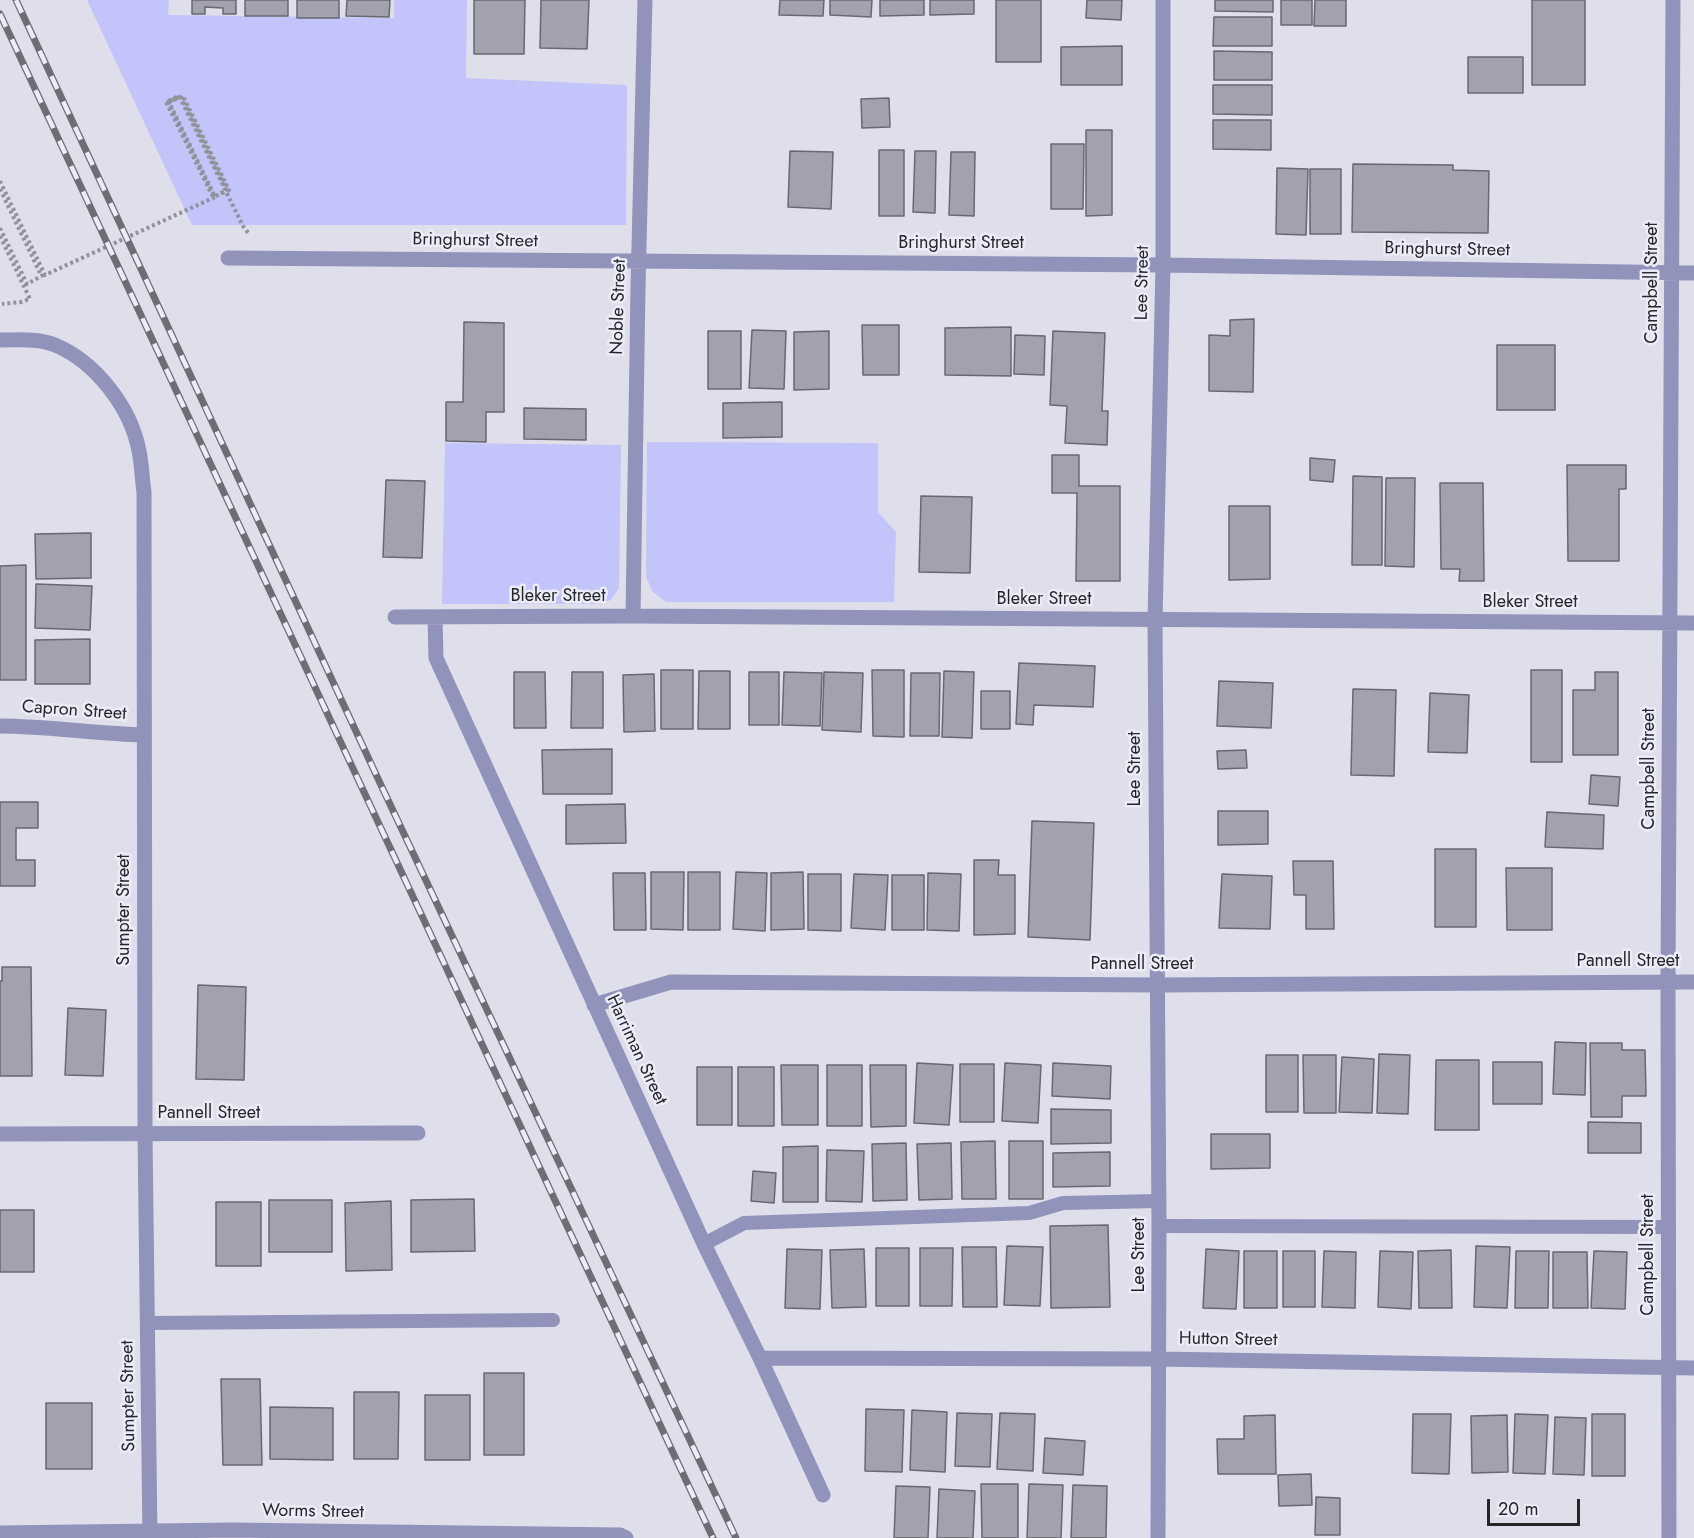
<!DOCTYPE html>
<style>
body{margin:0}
#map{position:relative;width:1694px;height:1538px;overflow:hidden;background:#dedfea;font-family:Jost,sans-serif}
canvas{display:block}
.scale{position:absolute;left:1487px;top:1499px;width:93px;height:27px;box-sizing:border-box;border:3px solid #25262a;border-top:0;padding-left:8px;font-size:18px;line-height:21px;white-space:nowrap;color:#25262a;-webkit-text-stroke:4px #ebecf8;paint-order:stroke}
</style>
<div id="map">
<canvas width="1694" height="1538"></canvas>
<div class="scale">20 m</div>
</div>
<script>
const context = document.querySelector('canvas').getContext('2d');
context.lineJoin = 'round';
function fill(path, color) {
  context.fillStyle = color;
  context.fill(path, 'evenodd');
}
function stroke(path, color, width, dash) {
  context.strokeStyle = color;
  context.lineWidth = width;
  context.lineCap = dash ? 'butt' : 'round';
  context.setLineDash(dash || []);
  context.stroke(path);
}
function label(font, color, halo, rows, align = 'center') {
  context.font = font + ' Jost,sans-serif';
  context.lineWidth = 5;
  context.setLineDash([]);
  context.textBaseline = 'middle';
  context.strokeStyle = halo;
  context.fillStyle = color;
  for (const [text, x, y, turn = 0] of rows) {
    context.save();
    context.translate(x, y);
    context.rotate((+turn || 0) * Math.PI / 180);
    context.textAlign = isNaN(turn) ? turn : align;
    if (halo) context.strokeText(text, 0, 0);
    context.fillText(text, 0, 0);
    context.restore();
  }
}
fill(new Path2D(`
 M87,0H169L168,15L394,18V0H467L466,78L627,85L626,225H192Z
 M647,442L878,443V512L896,532L894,602H666L653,592L646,577Z
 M445,443L621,445L619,588L611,600L598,604H442Z`), '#c2c4fa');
const building = new Path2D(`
 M192,0H236V14H223V8L205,7V14H192Z
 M245,0H288V16H245Z
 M297,0H339V18H297Z
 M347,0H390L389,17L346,16Z
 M474,0H525L524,54H474Z
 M541,0H589L587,49L540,48Z
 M780,0H824L823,16L779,15Z
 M830,0H872L871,17L830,15Z
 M880,0H924V15L880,16Z
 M930,0H974V14L930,15Z
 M996,0H1041V62H996Z
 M1087,0H1122L1121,20L1086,18Z
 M1215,0H1273V12L1215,11Z
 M1281,0H1312V25H1281Z
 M1315,0H1346V26H1314Z
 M1532,0H1585V85H1532Z
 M1214,17H1272V46H1213Z
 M1122,46V85H1061V47Z
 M1214,51L1272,52V80H1214Z
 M1468,57H1523V93H1468Z
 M1213,85H1272V115L1213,114Z
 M889,98L890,127L862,128L861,99Z
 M1213,120H1271V150L1213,149Z
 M1086,130H1112V215L1086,216Z
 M1051,144H1084L1083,209H1051Z
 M879,150H904V216H879Z
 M790,151L833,152L831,209L788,207Z
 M915,151H936L935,213L913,212Z
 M951,152H975L974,216L949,215Z
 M1353,164L1453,165V170L1489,171L1488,233L1352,232Z
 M1277,168L1308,169L1306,235L1276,234Z
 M1310,169H1341V234H1310Z
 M1254,319L1253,392L1209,391V335L1230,336V320Z
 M464,322L504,323V412H486V442L446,441V402H463Z
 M862,325H899V375H863Z
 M1011,327V376L945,375V328Z
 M752,330L786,331L784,389L749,388Z
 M708,331H741V389H708Z
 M829,331V389L794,390V332Z
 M1053,331L1105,333L1102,411H1108L1107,445L1065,443L1067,406L1050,405Z
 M1015,335L1045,336L1044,375L1014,374Z
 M1497,345H1555V410H1497Z
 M782,402V437L723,438V403Z
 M524,408L586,409V440L524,439Z
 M1052,455H1079V486H1120V581H1076L1077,493H1052Z
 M1310,458L1335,460L1333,482L1310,480Z
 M1567,465H1626V489H1619V561H1568Z
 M1353,476L1382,477V565H1352Z
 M1386,478H1415L1414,567L1385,566Z
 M386,480L425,481L422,558L383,557Z
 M1440,483H1483L1484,581H1459L1460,569H1441Z
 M921,496L972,497L970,573L919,572Z
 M1229,506H1270V579L1229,580Z
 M91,533V578L36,579L35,534Z
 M26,565V680H0V566Z
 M36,584L92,586L90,630L35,628Z
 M90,639V684H35V640Z
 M1019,663L1095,666L1093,707L1034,705L1033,725L1016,724Z
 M661,670H693V729H661Z
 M872,670H904V737L873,736Z
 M1531,670H1562V762H1531Z
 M699,671H730V729H698Z
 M944,671L974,672L972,738L942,737Z
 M514,672H545L546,728H514Z
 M572,672H603V728H571Z
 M749,672H779V725H749Z
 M784,672L822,673L820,726L782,725Z
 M824,672L863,673L861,732L822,730Z
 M1595,672H1618V755H1573V690H1595Z
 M911,673H940L939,736H910Z
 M654,674L655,731L624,732L623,675Z
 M1219,681L1273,683L1271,728L1217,726Z
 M1353,689L1396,690L1394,776L1351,775Z
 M981,691H1010V729H981Z
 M1430,693L1469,695L1467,753L1428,752Z
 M612,749V794H543L542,750Z
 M1246,750L1247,768L1218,769L1217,751Z
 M1591,775L1620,777L1618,806L1589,804Z
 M0,802H38V828H16V860H35V886H0Z
 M625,804L626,843L566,844V805Z
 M1218,811H1268V844L1218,845Z
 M1547,812L1604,815L1603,849L1545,847Z
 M1032,821L1094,823L1090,940L1028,937Z
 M1435,849H1476V927H1435Z
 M974,860H999L998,875H1015V934L974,935Z
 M1293,861H1333L1334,929H1306V895H1294Z
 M1506,868H1552V930H1507Z
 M651,872H684L683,930L651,929Z
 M688,872H720V930H688Z
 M736,872L767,873L765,931L733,929Z
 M803,872L804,929L771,930V873Z
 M613,873H645L646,930H614Z
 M928,873L961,874L959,931L927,930Z
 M808,874H841V931L808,930Z
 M854,874L888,875L885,930L851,928Z
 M1222,874L1272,876L1270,929L1219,928Z
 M892,875H924V930H892Z
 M2,967H31L32,1076H0V981H2Z
 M198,985L246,987L244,1080L196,1079Z
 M68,1008L106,1010L103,1076L65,1075Z
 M1555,1042L1586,1043L1585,1095L1553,1094Z
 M1590,1043H1622V1050H1645L1646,1096H1622V1117H1591Z
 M1379,1054L1410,1055L1408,1114L1377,1113Z
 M1266,1055H1298V1112H1266Z
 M1303,1055H1336V1113H1304Z
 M1342,1057L1374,1059L1372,1113L1339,1112Z
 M1436,1060H1479V1130H1435Z
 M1493,1062H1542V1104H1493Z
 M917,1063L953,1065L949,1125L914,1123Z
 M1005,1063L1041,1065L1038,1123L1002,1121Z
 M1053,1063L1111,1066L1110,1099L1052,1096Z
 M960,1064H994V1122H960Z
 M781,1065H818V1125H782Z
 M827,1065H862V1126H827Z
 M870,1065H906V1126L871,1127Z
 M697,1067H732V1125H697Z
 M738,1067H774V1126H738Z
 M1051,1109L1111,1110V1143L1051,1144Z
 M1588,1122L1641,1123V1153H1588Z
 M1211,1134H1270V1168L1211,1169Z
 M995,1141L996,1199H962L961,1142Z
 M1009,1141H1043V1199H1009Z
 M906,1143L907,1200L873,1201L872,1144Z
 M951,1143L952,1199L919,1200L917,1144Z
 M818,1146V1202H783V1147Z
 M827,1150L864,1151L862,1202L826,1201Z
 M1110,1152V1186L1053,1187V1153Z
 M753,1171L776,1173L774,1203L751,1201Z
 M474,1199L475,1251L411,1252V1200Z
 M269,1200H332V1252H269Z
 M391,1201L392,1270L346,1271L345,1203Z
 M216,1202H261V1266H216Z
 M0,1210H34V1272H0Z
 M1108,1225L1110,1307L1051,1308L1050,1226Z
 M1007,1246L1043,1247L1040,1306L1004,1305Z
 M1476,1246L1510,1247L1507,1308L1474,1307Z
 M962,1247H996L997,1307H963Z
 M876,1248H909V1306H876Z
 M920,1248H953L952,1306H920Z
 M787,1249L822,1250L820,1309L785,1308Z
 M864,1249L866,1307L832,1308L830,1250Z
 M1206,1249L1239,1251L1236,1309L1203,1308Z
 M1451,1250L1452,1308H1419L1418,1251Z
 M1244,1251H1277V1308H1244Z
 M1283,1251H1315V1307H1283Z
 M1324,1251L1356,1252L1355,1308L1322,1307Z
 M1380,1251L1413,1252L1411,1309L1378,1307Z
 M1516,1251H1549L1548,1308H1515Z
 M1594,1251L1627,1252L1625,1309L1591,1308Z
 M1553,1252H1587L1588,1308H1553Z
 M484,1373H524V1455H484Z
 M221,1379H260L262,1465H223Z
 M354,1392H399L398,1459H354Z
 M425,1395H470V1460H425Z
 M46,1403H92V1469H46Z
 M270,1407L333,1408V1460L270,1459Z
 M866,1409L904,1410L902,1472L865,1471Z
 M912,1410L947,1412L945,1472L910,1470Z
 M957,1413L992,1414L990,1467L955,1466Z
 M1000,1413L1035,1414L1033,1471L997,1469Z
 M1413,1414H1451L1449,1474L1412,1473Z
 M1515,1414L1548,1415L1545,1474L1513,1473Z
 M1592,1414H1625V1476H1592Z
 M1275,1415L1276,1474H1218L1217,1439H1244V1416Z
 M1507,1415L1508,1472L1472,1473L1471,1416Z
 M1555,1417L1586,1418L1584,1475L1553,1474Z
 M1045,1438L1085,1441L1083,1475L1043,1473Z
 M1311,1474L1312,1505L1279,1506L1278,1475Z
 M981,1484H1018V1538H982Z
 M1029,1484L1063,1485L1061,1538H1027Z
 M1073,1485L1107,1486L1106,1538H1071Z
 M896,1486L930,1487L928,1538H894Z
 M939,1489L975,1491L973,1538H937Z
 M1316,1497L1340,1498V1535H1315Z`);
fill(building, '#a1a2ad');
stroke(building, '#676872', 1.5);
stroke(new Path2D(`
 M0,181L45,275L215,197L169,102L183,96L229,190L214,197L168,102L181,96L227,190L213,197L166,102L179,96L243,226L249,234
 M0,189L41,275
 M0,228L27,284L43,275L42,272
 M0,236L30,299L21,302L2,304`), '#91929a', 4, [3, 3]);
stroke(new Path2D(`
 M1159,1226L1669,1227
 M704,1244L744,1223L1029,1213L1063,1203L1159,1201
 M148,1323L553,1320`), '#9193ba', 14);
stroke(new Path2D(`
 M228,258L1163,265L1694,273
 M633,616L638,287L645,0
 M395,617L633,616L1694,623
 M435,617L436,658L704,1244L760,1358L823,1495
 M0,726C48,726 96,734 144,735
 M594,1005L671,982L1157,985L1694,982
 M0,1134L418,1133
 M760,1358L1159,1359L1694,1368
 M0,1533L232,1530L620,1535L626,1538
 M1158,1538L1159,1226L1155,620L1163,265V0
 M1669,1538L1668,981L1673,0`), '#9193ba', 15);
stroke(new Path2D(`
 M0,340C17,340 39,338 55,345C96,362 131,408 139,451C142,465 142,479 144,492L145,1134L150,1538`), '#9193ba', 15);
const rail = new Path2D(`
 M16,0L380,783L736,1538
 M0,14L713,1538`);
stroke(rail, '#6d6e75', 7);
stroke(rail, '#ebecf8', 4.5, [14]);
label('18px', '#25262a', '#ebecf8', [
 ["Bringhurst Street",475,241,1],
 ["Bringhurst Street",961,244],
 ["Bringhurst Street",1447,250,1],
 ["Lee Street",1143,283,-89],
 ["Campbell Street",1653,283,-90],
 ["Noble Street",619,307,-88],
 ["Bleker Street",558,597],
 ["Bleker Street",1044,600],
 ["Bleker Street",1530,603],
 ["Capron Street",74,711,4],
 ["Lee Street",1136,769,-90],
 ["Campbell Street",1650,769,-90],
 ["Sumpter Street",125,910,-90],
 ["Pannell Street",1628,962],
 ["Pannell Street",1142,965],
 ["Harriman Street",636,1050,65],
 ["Pannell Street",209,1114],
 ["Lee Street",1140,1255,-90],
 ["Campbell Street",1649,1255,-90],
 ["Hutton Street",1228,1340,1],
 ["Sumpter Street",129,1396,-91],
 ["Worms Street",313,1512,1]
]);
</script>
